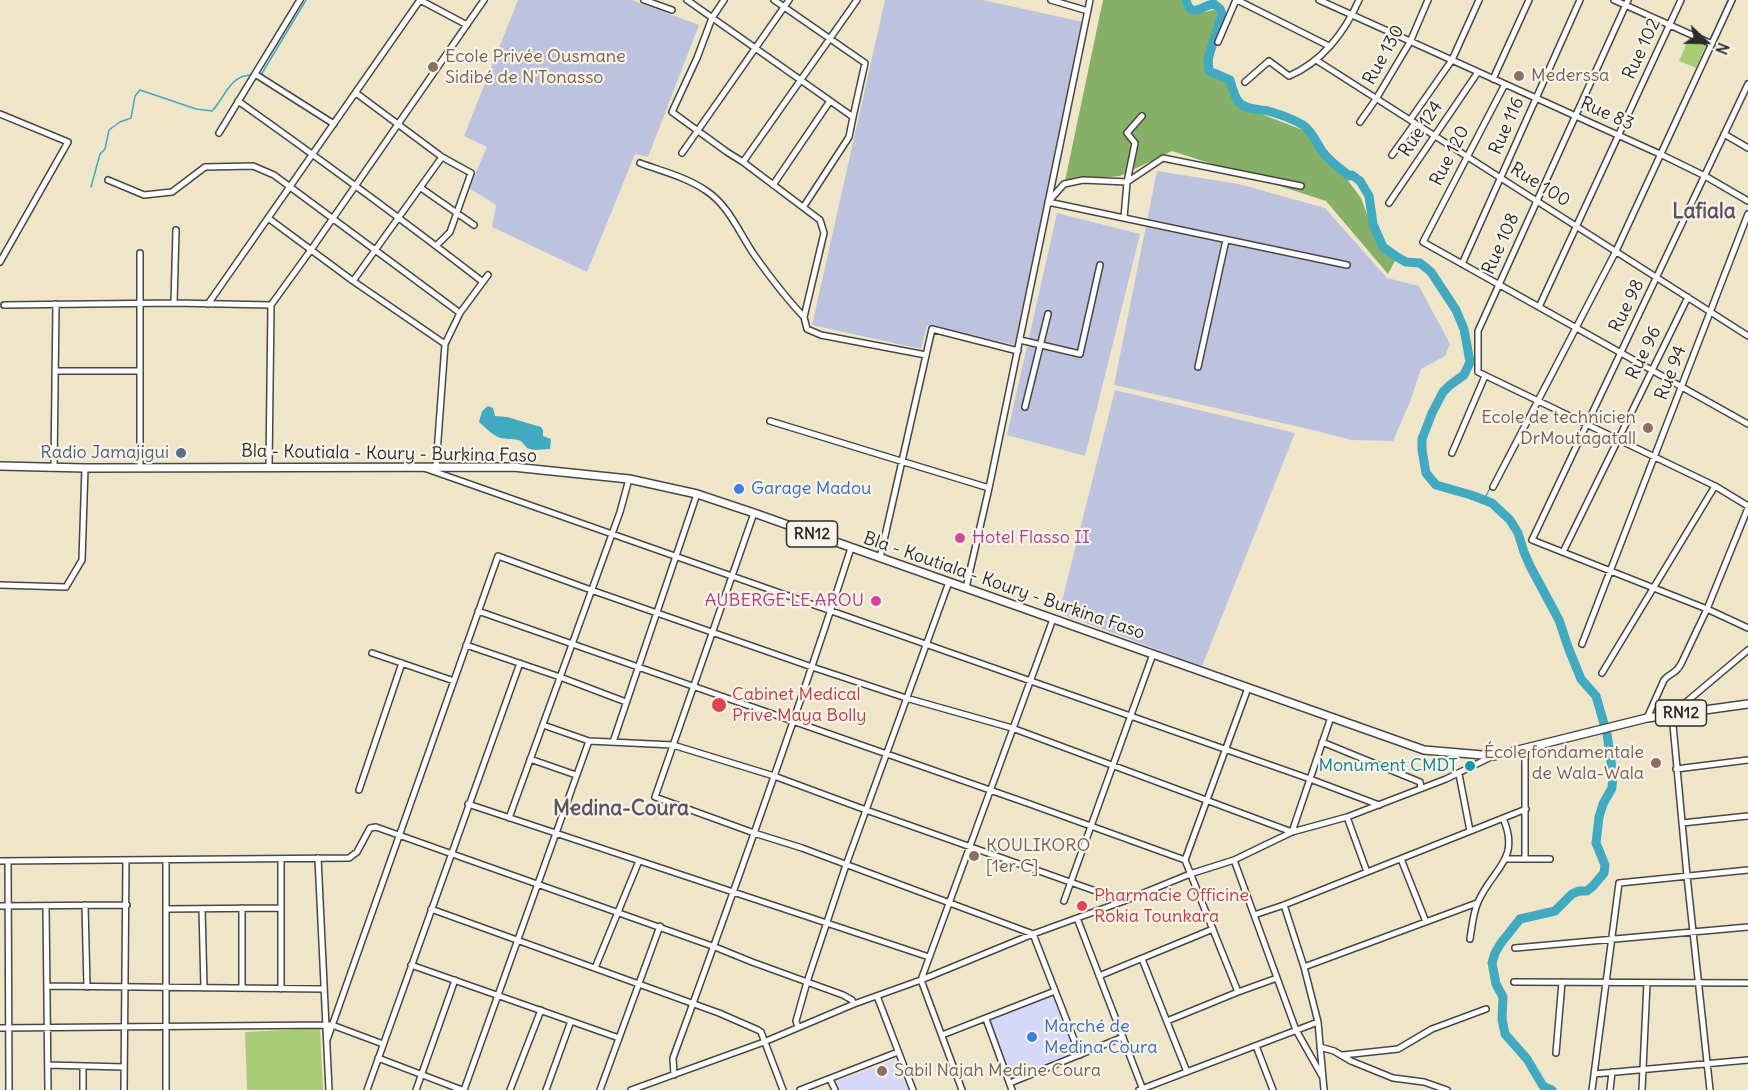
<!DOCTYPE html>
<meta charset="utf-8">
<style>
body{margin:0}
#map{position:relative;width:1748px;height:1090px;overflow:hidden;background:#efe6ca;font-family:Delius,sans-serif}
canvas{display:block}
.north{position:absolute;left:1676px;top:12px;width:60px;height:60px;-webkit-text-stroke:4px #f7f3e8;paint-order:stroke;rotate:112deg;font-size:16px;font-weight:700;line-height:24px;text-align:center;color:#2b2b2b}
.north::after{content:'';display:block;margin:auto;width:21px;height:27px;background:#2b2b2b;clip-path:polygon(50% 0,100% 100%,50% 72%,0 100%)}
</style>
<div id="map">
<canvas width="1748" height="1090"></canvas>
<div class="north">N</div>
</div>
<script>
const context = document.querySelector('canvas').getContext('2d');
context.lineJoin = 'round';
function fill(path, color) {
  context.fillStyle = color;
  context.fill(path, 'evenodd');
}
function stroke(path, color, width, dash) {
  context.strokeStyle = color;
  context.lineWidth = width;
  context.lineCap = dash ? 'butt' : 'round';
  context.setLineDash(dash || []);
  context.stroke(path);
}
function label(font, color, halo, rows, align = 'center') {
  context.font = font + ' Delius,sans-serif';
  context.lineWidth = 4.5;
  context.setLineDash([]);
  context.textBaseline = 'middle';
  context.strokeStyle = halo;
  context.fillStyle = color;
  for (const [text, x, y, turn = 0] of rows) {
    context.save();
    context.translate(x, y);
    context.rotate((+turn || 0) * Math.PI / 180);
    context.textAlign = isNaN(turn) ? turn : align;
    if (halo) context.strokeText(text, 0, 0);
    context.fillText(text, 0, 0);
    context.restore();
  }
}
fill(new Path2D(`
 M1053,995L1076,1054L1011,1077L989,1020Z
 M895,1060L908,1090H837L834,1082Z`), '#d5d8f9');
fill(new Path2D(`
 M518,0H632L699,25L648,157L635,154L587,272L492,227L496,205L469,188L487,147L464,136Z
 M885,0H983L1083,22L1015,345L927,325L921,349L812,325Z
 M1157,171L1239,184L1325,208L1387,278L1419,286L1450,344L1445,356L1421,369L1410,402L1393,441L1351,440L1313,430L1114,385Z
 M1057,213L1140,234L1085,456L1007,435Z
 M1115,390L1295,433L1202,666L1059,613Z`), '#bdc3de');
fill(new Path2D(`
 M1689,38L1706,45L1696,68L1679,61Z
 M320,1028L323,1090H247L245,1032Z`), '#a9cd76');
fill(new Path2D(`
 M1103,0H1181L1195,14L1214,10L1219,14L1212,68L1224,79L1238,105L1313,134L1361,198L1379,247L1395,261L1388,274L1326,201L1172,151L1120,176L1065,181Z`), '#86b067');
fill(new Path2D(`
 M488,406L493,408L495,416L507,417L541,427L543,430V436L551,439L550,449L534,450L527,448L521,441C514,438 507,440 500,438C492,435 485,427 479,422L482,411Z`), '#41aac1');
stroke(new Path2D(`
 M1710,40L1728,0
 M261,75L306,0
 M1679,109L1708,45
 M91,187L100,154L105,149L109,130L120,122L131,118L135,96L140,90L196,109L212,111C225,98 230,73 254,75
 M1484,500L1491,486`), '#41aac1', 1.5);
stroke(new Path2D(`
 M1186,0C1191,20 1202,5 1214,4L1220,9L1222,14L1208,59L1209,71L1230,80C1232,87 1234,95 1238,101C1245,110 1258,109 1268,111C1279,114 1293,119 1303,125C1312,131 1316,142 1322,151C1329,161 1340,168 1349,176L1352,175L1360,181L1369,196L1373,224L1383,247L1397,257L1406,262L1420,263L1431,272L1456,310L1464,329L1470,362L1464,375L1450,385L1443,392L1432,413L1422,439V450L1426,473L1436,485L1471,495L1492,503L1510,520L1518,533L1524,552L1530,566L1559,620L1568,647L1581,679L1596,696L1607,734L1613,775L1612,788L1603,804L1599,817L1596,843L1605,865L1604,873L1593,886L1587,891H1579L1572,894L1555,911L1520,919L1501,943L1495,953L1492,963L1496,984L1503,997L1502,1019L1505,1034L1527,1059L1543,1086L1552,1090`), '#41aac1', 9);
const minor = new Path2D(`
 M420,0L467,25
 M644,0L672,10
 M687,0L853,117L849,137L804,206
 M724,0L712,18L697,58L672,112L727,152L743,162L820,220L824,233L804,317L807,329L821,335L926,355
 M774,0L865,63L853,117
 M1051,0L1088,11
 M1237,0L1329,46
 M1319,0L1662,155L1705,176L1748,201
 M1614,0L1712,44
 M1628,0L1478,331V372L1715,486L1748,506
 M1218,42L1236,0
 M1316,60L1748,336
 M255,74L334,124
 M1493,79L1529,0
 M1245,82L1269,61L1289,76C1322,62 1345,32 1359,0
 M1505,84L1423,242L1748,424
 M1748,84L1532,540L1707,609L1748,628
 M356,93L442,157L471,173L450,232L436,246
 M238,101C321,160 403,220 483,282
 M0,114L68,142L0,262
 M1410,120L1452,60L1479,0
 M1360,122L1376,99L1410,42L1428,0
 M219,133L300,0
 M1724,134L1748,148
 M682,153L789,0
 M1392,155L1415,123
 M743,162L857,0
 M640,163C661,171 686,177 705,190C729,205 739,233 755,256C770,277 786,298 804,317
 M108,180L144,195L172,192L205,167L253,166L274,175L460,313
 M773,185L830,101
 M1301,186L1163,158L1127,182L1083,180L1064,184L1048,202L1347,265
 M421,188L474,225
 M1389,203L1478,72
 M268,218L353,281L445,344
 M1124,218L1127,182L1135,143L1127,133L1142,116
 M140,253V467
 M1462,264L1580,0
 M353,281L442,157
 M174,303L176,230
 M208,304L420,0
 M4,305L174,303L271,305
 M1539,307L1681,0
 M1020,340L1080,354L1100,265
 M1198,367L1226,240
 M56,371H140
 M1025,407L1048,314
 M770,421L989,488
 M1452,453L1485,376
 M54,467L56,304
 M269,467L271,305L313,247L484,0
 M436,467L445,344L460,313L488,275
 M424,468L1310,779L1379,805
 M1493,487L1616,251L1732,0
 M754,513L655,797L754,833L802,848L1033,934L1080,1055
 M1563,552L1688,297
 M880,558L932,329L1018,351
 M0,585L66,587L82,560L85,468
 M966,588L989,488L1090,0
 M478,611L1027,803L1185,860
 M1582,644L1748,214
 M466,645L560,677L626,702
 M372,653L454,681
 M1602,673L1715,486
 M1647,718L1664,680C1671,672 1675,675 1681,664L1707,609L1748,508
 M589,741L673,745L774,776L866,810L1124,901
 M613,742L697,494
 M1322,742L1420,782L1421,788
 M1525,748V859
 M530,759L576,775
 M1676,769L1748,760
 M1459,774L1470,831
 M359,790L402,663
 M468,804L929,957
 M1347,817L1367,872
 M509,818L620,512L629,479
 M1682,823L1748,816
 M318,858L329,1090
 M281,859V989
 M1401,859L1426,922
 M1505,859H1550
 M1234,860L1296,1030L1322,1076
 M0,861L349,858L357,852L370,828L376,827L715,947L752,962L843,995L852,1000L854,1004
 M8,861L9,1090
 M1064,901L1153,654
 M85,905L87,987
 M1284,905L1304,967L1318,1022L1324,1090
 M0,906L127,905
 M46,906L48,1090
 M242,908V988
 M166,909L281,908
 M202,909L204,988
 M431,909L719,1013L758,1030L761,1032L783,1090
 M1254,915L1284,905L1526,809
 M1077,918L1143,1090
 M1470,939C1472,927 1473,913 1478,902C1493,868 1521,860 1503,818
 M1515,948L1748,927
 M1142,959L1187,1072
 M411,965L619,1038
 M1304,967L1477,903
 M595,968L639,861
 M1099,976L1213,929
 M1514,982L1748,983
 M47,986L324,989
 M1238,992L1185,860L1248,688
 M877,996L913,1090
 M986,1019L1012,1090
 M1167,1021L1238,992L1277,978
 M798,1027L796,1021L807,982L846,865L949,582
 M0,1028L326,1025H332L383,1044
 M942,1035L1055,991
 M327,1040L498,556L591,590L812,667L906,698L1012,728L1292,832L1331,717
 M1256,1046L1273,1090
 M1320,1047L1334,1051L1351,1061L1393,1078L1424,1082L1447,1090
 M1556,1053L1562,982
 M1343,1055L1398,1049L1432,1029L1486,1009
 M378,1058L462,1090
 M48,1065L124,1067
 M1594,1074L1748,1060
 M674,1075L673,1058C735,889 796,719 851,548
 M830,1079L835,1090
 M1010,1083L1123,1037
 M83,1090V1066
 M124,1090L126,860
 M166,1090V860
 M367,1090L520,663
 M416,1090L455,980
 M464,1090L589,741L543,725
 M510,1090L541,1010
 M546,1090L571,1021
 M600,1090L660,926
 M631,1090L764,1042L854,1004L921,980L1033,934L1124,901L1190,874L1234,860L1292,832L1347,817L1446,779L1493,756
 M800,1090L898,1052
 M962,1090L921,980L1053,619
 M1139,1090L1318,1022
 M1592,1090L1619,883L1748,870
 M1610,1090L1612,1072
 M1642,1090L1647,983
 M1710,1090L1687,876L1672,714L1748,650`);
const major = new Path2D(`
 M0,466L85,468L513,467L629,479L697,494L754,513L1424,750L1494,756L1647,718L1748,704`);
stroke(minor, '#484743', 8);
stroke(major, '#484743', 10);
stroke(minor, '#fff', 5);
stroke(major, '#fff', 7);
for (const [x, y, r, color] of [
 [433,67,6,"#8d6e63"],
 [1519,76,6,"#8d6e63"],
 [1648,428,6,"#8d6e63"],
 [181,453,6,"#5c6f8a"],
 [739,489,6,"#3f7fe0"],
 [960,538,6,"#d1479c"],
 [876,601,6,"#d1479c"],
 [719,705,8,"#e0444e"],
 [1656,763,6,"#8d6e63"],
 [1470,766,6,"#0f9aa8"],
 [974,856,6,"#8d6e63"],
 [1082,906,6,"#e0444e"],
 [1032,1037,6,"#3f7fe0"],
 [882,1071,6,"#8d6e63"]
]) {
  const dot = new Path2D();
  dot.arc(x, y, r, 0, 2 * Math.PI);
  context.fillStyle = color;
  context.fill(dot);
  stroke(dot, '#f7f3e8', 2);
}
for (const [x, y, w] of [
 [812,534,51],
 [1681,713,51]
]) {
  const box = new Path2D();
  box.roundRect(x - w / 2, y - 13, w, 26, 4.5);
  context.fillStyle = '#f7f3e8';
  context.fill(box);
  stroke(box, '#2b2b2b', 1.5);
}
label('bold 16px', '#2b2b2b', null, [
 ["RN12",812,534],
 ["RN12",1681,713]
]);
label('18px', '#2b2b2b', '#f7f3e8', [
 ["Rue 102",1642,49,-65],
 ["Rue 130",1384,55,-61],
 ["Rue 83",1607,114,24],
 ["Rue 116",1507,126,-66],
 ["Rue 124",1421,129,-56],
 ["Rue 120",1450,156,-63],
 ["Rue 100",1540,185,32],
 ["Rue 108",1501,244,-66],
 ["Rue 98",1627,306,-64],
 ["Rue 96",1644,353,-64],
 ["Rue 94",1671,373,-69],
 ["Bla - Koutiala - Koury - Burkina Faso",389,454,1],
 ["Bla - Koutiala - Koury - Burkina Faso",1004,586,19]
]);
label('18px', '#785e54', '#f7f3e8', [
 ["Ecole Privée Ousmane",445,57],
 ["Sidibé de N'Tonasso",445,78],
 ["Mederssa",1531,76],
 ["Ecole de technicien",1636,418,"right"],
 ["DrMoutagatall",1636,439,"right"],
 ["École fondamentale",1644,753,"right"],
 ["de Wala-Wala",1644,774,"right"],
 ["KOULIKORO",986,846],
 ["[1er C]",986,867],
 ["Sabil Najah Medine Coura",894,1071]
], 'left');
label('18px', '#4e5e75', '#f7f3e8', [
 ["Radio Jamajigui",169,453]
], 'right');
label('18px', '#366cbe', '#f7f3e8', [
 ["Garage Madou",751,489],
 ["Marché de",1044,1027],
 ["Medina Coura",1044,1048]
], 'left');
label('18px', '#b23c85', '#f7f3e8', [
 ["Hotel Flasso II",972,538],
 ["AUBERGE LE AROU",864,601,"right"]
], 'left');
label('18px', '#be3a42', '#f7f3e8', [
 ["Cabinet Medical",732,695],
 ["Prive Maya Bolly",732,716],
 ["Pharmacie Officine",1094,896],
 ["Rokia Tounkara",1094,917]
], 'left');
label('18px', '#0d838f', '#f7f3e8', [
 ["Monument CMDT",1458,766]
], 'right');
label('bold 21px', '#5d5260', '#f7f3e8', [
 ["Lafiala",1704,212],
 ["Medina-Coura",621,809]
]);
</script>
